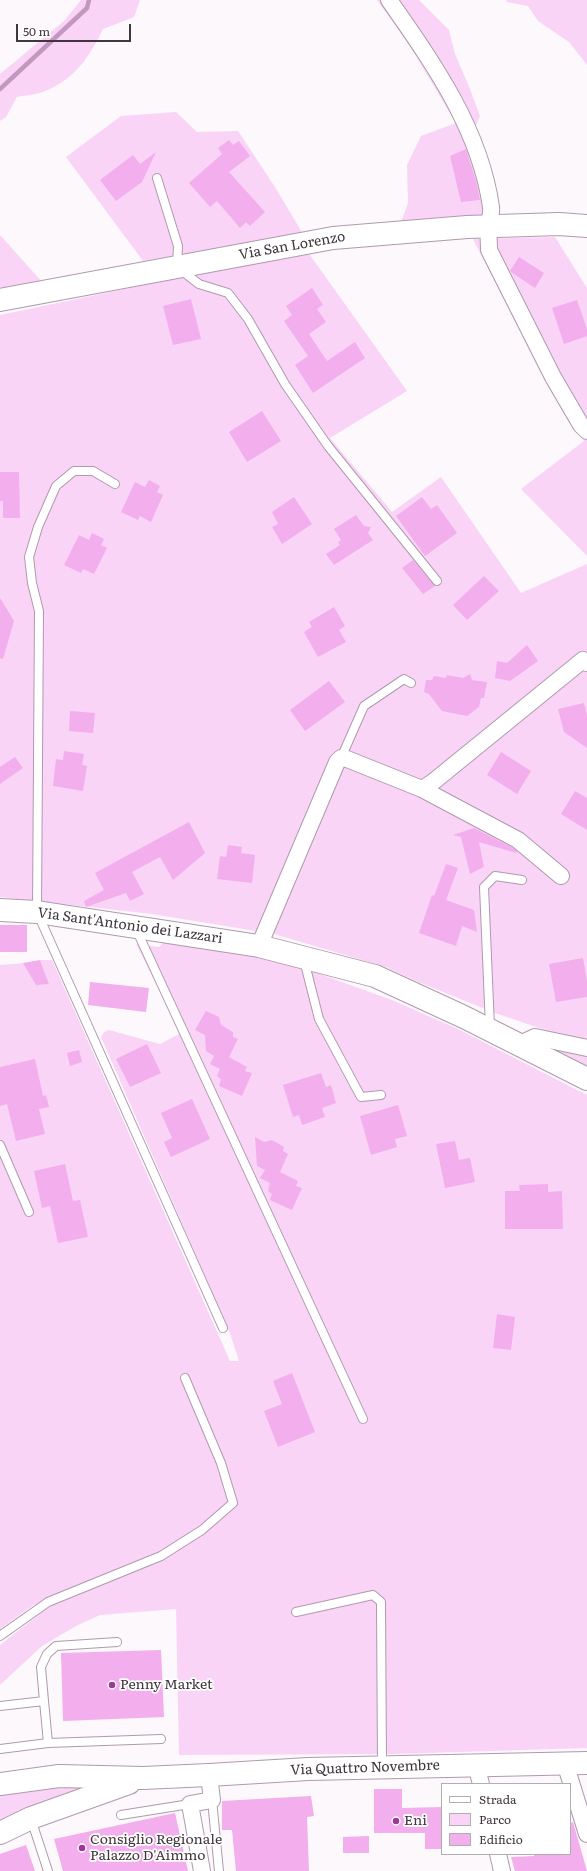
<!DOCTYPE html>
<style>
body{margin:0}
#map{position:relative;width:587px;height:1871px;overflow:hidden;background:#fcf8fc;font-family:Literata,serif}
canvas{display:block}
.legend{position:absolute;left:441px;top:1783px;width:130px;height:72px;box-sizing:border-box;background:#fff;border:1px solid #b2afb2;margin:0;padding:5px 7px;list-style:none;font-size:12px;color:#3f363e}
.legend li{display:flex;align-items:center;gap:8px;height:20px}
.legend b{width:20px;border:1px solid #b2afb2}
.scale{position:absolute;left:16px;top:24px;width:115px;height:18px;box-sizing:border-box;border:2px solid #3f363e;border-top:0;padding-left:5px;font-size:12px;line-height:14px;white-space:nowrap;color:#3f363e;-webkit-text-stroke:3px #fff;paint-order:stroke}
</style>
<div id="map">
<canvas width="587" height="1871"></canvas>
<ul class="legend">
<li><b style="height:5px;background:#fff"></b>Strada</li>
<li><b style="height:11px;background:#fad4f6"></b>Parco</li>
<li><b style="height:11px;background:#f3aeed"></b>Edificio</li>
</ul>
<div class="scale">50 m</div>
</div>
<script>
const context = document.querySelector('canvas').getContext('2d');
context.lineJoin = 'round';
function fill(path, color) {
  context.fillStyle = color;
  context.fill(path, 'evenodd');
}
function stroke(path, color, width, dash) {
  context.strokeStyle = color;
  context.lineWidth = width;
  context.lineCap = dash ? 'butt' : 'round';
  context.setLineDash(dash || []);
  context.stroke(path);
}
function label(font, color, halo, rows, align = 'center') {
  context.font = font + ' Literata,serif';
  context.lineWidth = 3.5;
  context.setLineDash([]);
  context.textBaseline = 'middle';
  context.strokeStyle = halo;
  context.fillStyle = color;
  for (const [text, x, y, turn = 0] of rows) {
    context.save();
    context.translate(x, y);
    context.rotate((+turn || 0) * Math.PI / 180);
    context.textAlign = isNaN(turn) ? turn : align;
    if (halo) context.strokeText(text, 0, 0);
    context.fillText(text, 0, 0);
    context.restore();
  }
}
fill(new Path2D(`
 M81,0H140L134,17L103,29C90,56 74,80 45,91C37,95 26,95 17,97L6,117L0,121V74L64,21Z
 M377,0H419L449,30L455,54L470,89L480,116L469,141L487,219L400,225L408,203L407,165L421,136L456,123L408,43Z
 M506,0H587V65L569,42L538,21L528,6L507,2Z
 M176,112L197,132L238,131L275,187L303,234L143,261L66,157L121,116Z
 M0,235L43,283L0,291Z
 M555,237L587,288V556L521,489L584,441L568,421L547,385L473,239Z
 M307,251L407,391L330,438L392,512L441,477L521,593L587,564V1039L557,1034L495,1013L411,979L386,967L274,934L152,914L0,897V315Z
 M163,943L239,950L281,960L392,1000L458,1029L587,1095V1748L395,1754L179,1755L176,1609L100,1615L76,1626L42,1646L0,1685V1645L41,1613L35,1604L0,1629V965L24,963L36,984H49L40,960H52L230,1361H239L231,1336L101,1037L104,1032L109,1030L160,1044L179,1034L173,1017L136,944L159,947Z
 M553,1048L587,1055V1070L551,1051Z
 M108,1783L0,1823V1791Z`), '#fad4f6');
stroke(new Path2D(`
 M0,89L87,8L89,0`), '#c298be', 4.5);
fill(new Path2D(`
 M229,140L233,145L239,141L250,156L229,172L265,212L250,226L246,222L240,228L217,201L210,207L189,183L222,154L218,148Z
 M466,149L476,181L480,200L461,202L450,156Z
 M156,152L142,182L116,201L100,180L133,155L140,164Z
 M519,257L544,273L535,288L511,272L510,271Z
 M312,288L323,305L317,309L326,322L309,334L327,361L355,342L365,358L313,393L295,365L308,356L284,321L292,315L286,306Z
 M191,299L201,339L173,345L163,306Z
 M577,300L587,329V336L564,344L552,308Z
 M262,411L281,441L247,462L229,432Z
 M0,472H19L20,518H3V501H0Z
 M149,480L160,486L157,492L163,495L151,522L140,516L138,520L121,512L135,482L145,487Z
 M294,497L312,524L282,544L272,527L278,524L272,512Z
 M422,497L431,509L437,505L457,533L425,556L396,516Z
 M356,515L364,526L371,527L368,533L373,540L334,565L326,554L340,545L338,542L341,540L334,529Z
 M92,533L104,539L101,545L107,548L94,574L83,569L81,573L64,565L79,535L89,540Z
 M413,560L435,586L423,594L402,568Z
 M484,576L499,591L467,620L453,605Z
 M0,598L14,621L3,659L0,658Z
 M334,607L345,626L339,630L346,642L318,657L304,632L312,627L309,622Z
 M527,645L538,661L510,681L495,678L497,661L507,663Z
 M470,674L472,680L487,682L484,698H481L479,707L467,716L442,711L429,694L424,692L426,680H432L434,676L446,678L447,675L463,678Z
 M329,681L345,702L305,731L290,710Z
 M584,703L587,715V748L564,732L558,709Z
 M70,711L95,713L93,733L69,731Z
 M64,751L84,754L82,765L87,766L83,791L53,786L56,759L63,760Z
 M501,752L531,771L517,794L487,775Z
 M15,757L23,768L0,784V767Z
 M575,791L587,798V830L561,814Z
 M189,822L205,853L173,880L160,857L132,872L144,894L130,901L126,893L86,907L84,901L104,890L95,873Z
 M474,828L513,848L517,851L516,853L479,842L484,867L470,874L461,837L453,835Z
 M228,845L242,847L241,853L255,855L252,883L217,879L220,856L226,857Z
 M446,864L458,868L446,900L474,910L477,932L462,926L456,946L419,933L432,895L434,896Z
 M0,925H27V952H0Z
 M583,958L587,981V997L556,1002L549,964Z
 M40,960L49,984L36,985L23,963Z
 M90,982L149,988L146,1012L88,1005Z
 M206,1011L219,1017L221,1025L233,1032V1037L238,1039L229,1057L247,1067L245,1071L252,1073L242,1096L219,1086L221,1079L217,1076L220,1069L210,1064L214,1056L206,1051L205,1035L195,1030Z
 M147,1044L161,1073L130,1087L116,1059Z
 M79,1050L82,1062L70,1066L67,1053Z
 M35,1059L43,1096L46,1095L49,1107L39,1109L45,1134L16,1141L7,1104L0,1106V1067Z
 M321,1073L326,1087L331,1085L336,1103L322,1108L325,1117L302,1125L299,1115L293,1117L283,1085Z
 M192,1099L210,1139L171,1157L164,1142L172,1138L161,1113Z
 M398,1105L407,1136L395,1139L397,1147L371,1155L360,1116Z
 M255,1137L264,1142L272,1140L284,1147L283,1151L288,1154L280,1172L298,1181L296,1186L302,1188L292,1210L270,1200L272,1194L268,1191L270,1183L260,1178L265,1170L257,1166Z
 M455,1141L459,1160L470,1158L475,1182L445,1188L436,1144Z
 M65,1164L73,1201L80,1200L88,1237L58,1243L50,1206L42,1208L34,1171Z
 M548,1184V1192L562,1191L563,1229H505V1191H520L519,1185Z
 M497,1314L515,1317L511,1350L493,1348Z
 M292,1373L315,1432L278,1447L264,1411L282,1404L273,1381Z
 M161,1650L164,1717L63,1721L61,1653Z
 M374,1789H402V1808L442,1807V1849H425V1833H374Z
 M311,1796L314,1816L307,1817L309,1871H236L232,1830H222V1801Z
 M175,1813L188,1871H63L54,1839Z
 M573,1822L587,1871H515L511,1857L534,1856V1854H570V1823Z
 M369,1836V1853H343V1837Z
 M26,1845L35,1871H0V1854Z`), '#f3aeed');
const lane = new Path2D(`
 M157,178L178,246L177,267L199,284L228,293L248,319L285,384L328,446L437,581
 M115,484L93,471H74L56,486L38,527L29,557L32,583L39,611L37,912L223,1328
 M341,758L364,706L404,679L411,683
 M136,929L363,1419
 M304,960L319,1019L361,1097L381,1095
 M490,1027L484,887L495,876L522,880
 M0,1145L29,1212
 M296,1612L373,1595L381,1602L382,1766
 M0,1636L48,1602L161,1556L202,1530L233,1503L221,1463L185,1378
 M44,1701L48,1743
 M0,1706L44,1701L41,1667L47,1654L56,1646L117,1642
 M0,1749L48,1743L161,1739
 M212,1800L219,1871
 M121,1815L190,1804
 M31,1819L48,1871`);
const street = new Path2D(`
 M389,0C433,63 480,129 491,207C492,214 489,222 489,228C488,235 489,243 489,250L553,377L581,425L587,431
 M422,789L518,840L561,876
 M259,946L337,762L341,758L347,759L422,789L433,782L583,660L587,663
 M518,1045L535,1037L587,1048
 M565,1763L587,1834
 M476,1765L481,1784
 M498,1854L502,1871
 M202,1871L190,1804L212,1800L209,1775`);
const secondary = new Path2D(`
 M0,300L333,238L467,227L559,224L587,226
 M0,910L37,912L259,946L375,976L464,1017L587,1079
 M0,1784L59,1776L143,1778L209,1775L308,1769L587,1763
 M0,1833L31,1818L129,1783`);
stroke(lane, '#af9aad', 10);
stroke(street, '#af9aad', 18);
stroke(secondary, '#af9aad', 24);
stroke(lane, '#fff', 8);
stroke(street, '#fff', 16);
stroke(secondary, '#fff', 22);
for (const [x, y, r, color] of [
 [112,1685,4,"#9f379b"],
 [396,1821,4,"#9f379b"],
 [82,1848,4,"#9f379b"]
]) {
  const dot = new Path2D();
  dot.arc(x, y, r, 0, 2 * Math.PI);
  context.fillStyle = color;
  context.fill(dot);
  stroke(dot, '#fff', 1.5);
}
label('14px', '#3f363e', '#fff', [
 ["Via San Lorenzo",292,246,-10],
 ["Via Sant'Antonio dei Lazzari",130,926,8],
 ["Via Quattro Novembre",365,1768,-2]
]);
label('14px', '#3f363e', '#fff', [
 ["Penny Market",120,1685],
 ["Eni",404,1821],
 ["Consiglio Regionale",90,1840],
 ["Palazzo D'Aimmo",90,1856]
], 'left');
</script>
